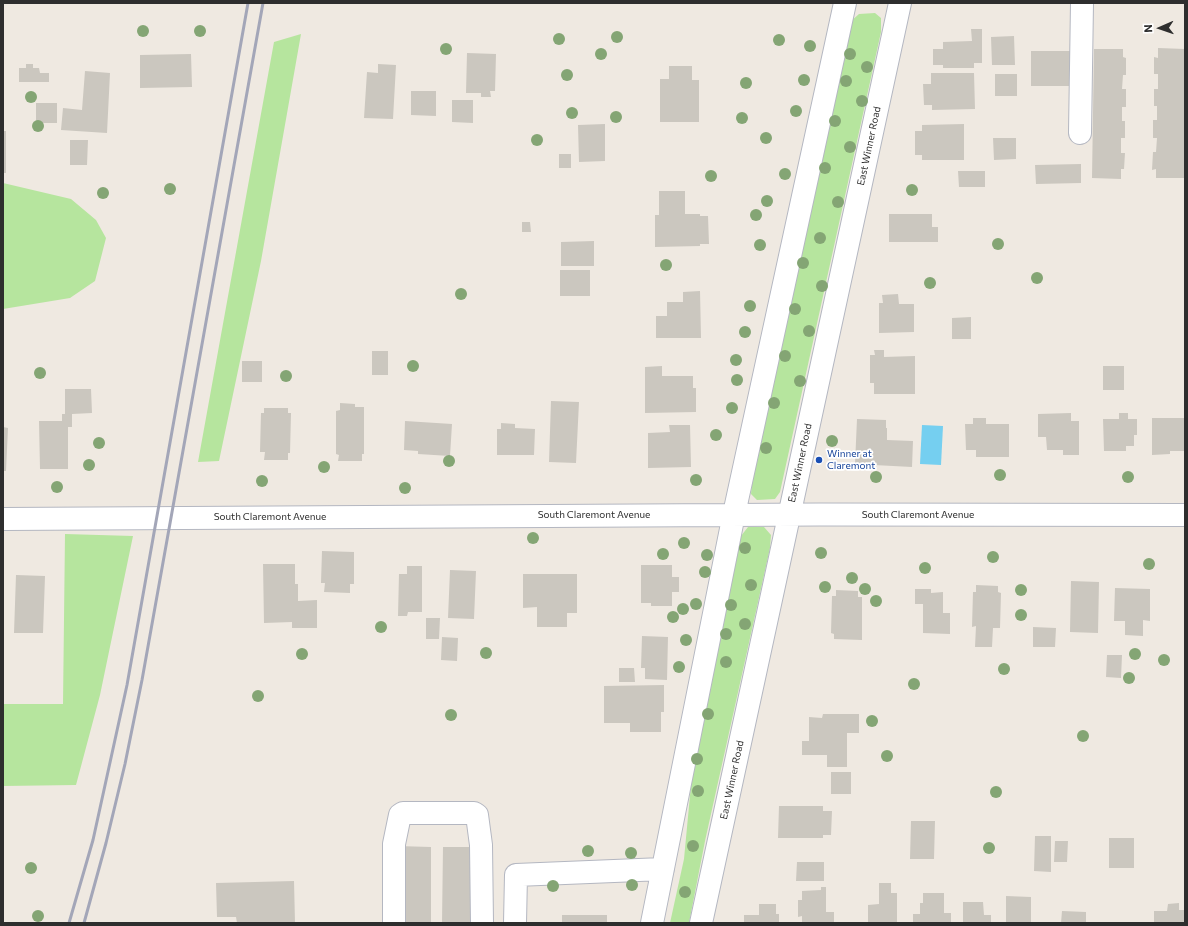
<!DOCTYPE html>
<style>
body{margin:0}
#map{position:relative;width:1188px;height:926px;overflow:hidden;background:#efe9e1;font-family:Commissioner,sans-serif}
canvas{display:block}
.frame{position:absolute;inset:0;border:4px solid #2e2e2e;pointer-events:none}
.north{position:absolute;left:1140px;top:8px;width:40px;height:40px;-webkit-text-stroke:3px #fff;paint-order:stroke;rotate:268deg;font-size:11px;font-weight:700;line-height:16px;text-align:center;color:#2e2e2e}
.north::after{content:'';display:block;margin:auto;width:14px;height:18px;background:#2e2e2e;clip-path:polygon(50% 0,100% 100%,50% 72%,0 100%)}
</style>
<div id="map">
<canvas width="1188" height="926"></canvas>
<div class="frame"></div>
<div class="north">N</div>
</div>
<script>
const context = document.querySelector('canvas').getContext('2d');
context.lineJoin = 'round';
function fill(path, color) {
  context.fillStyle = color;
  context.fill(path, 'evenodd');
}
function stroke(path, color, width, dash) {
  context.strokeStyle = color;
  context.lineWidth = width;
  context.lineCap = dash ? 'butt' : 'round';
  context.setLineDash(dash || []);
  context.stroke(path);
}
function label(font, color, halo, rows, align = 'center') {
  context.font = font + ' Commissioner,sans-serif';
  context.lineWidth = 3.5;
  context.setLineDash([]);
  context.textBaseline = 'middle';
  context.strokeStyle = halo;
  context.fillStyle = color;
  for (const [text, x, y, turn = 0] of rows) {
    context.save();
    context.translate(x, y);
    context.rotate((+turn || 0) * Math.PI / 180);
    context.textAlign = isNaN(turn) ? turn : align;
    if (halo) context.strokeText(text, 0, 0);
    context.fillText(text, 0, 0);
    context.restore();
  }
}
fill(new Path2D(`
 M875,13L881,18V32L780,492L775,499L757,500L751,494L752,482L850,22L859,14Z
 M301,34L261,261L219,461L198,462L274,42Z
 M3,183L71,199L96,220L106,238L95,281L70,298L3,309Z
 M748,527H764L771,535L770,548L705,841L689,923H670L684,859L693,764L741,536Z
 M65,534L133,536L100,695L76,785L3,786V704H63Z`), '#b6e59e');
fill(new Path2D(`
 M922,425L943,426L941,465L920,464Z`), '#75cff0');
fill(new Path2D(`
 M971,29H982V63H974V68H943V65H933V49H943V42L972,41Z
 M1014,36L1015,65H992L991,37Z
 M1158,48L1185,49V178H1156V169L1152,170L1153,152H1156L1157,138H1153V120H1157V106H1154V89H1158V74H1154V57L1158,58Z
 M1094,49H1123V57L1126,58V75H1123L1122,89H1126V107H1122V121H1125V138H1121V153H1125L1124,169H1121V179L1092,178Z
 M1031,51H1071V86H1031Z
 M467,53L496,54L495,91H490L491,97H481V93H466Z
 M191,54L192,87L140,88V55Z
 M26,64H33V68H39L40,73H49V82H19V68H26Z
 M378,64L396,65L393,119L364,118L367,72L378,73Z
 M669,66H692V80H699V122H660V79H669Z
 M85,71L110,73L107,133L61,130L63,108L82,110Z
 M931,73H974L975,109L932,110V105H924L923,84H931Z
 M995,74H1017V96H995Z
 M411,91H436V116L411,115Z
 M452,100H473V123L452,122Z
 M36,103H57V123H36Z
 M605,124V161L579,162L578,125Z
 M964,124V160H922V155H915V131H922V125Z
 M3,131H6V173H3Z
 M993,138H1016V159L994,160Z
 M70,140H88L87,165H70Z
 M559,154H571V168H559Z
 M1081,164V183L1036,184L1035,165Z
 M958,171H985V187H959Z
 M659,191H685V214H700V216H708L709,244H700V246L655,247V215H659Z
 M889,214H932V227H938V242H889Z
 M522,222H530L531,232H522Z
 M594,241V266H561V242Z
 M560,270H590V296H560Z
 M700,291L701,338H656V316H667V302H683V292Z
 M898,294L899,304H914V332L879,333V303H883L882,295Z
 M971,317V339H952V318Z
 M874,350H884V357L915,356V394H874V383H870V355H875Z
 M372,351H388V375H372Z
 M242,361H262V382H242Z
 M662,366V376H693V388H696V412L645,413V367Z
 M1103,366H1124V390H1103Z
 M65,389H91L92,413L72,414V427H68V469H40L39,421H62V414H65Z
 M551,401L579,402L576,463L549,462Z
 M340,403L355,404V407H364V454H362V461H338L339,455L336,454V411L340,410Z
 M264,408H288V413H291L290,453H288V460H264L265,452H260L261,413H264Z
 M1071,413V421H1079V455H1063V450H1047L1046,437H1038V414Z
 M1119,413H1128V419H1137V435H1134V446H1126V451H1104L1103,419H1119Z
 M973,418H986V424H1009V457H976V450H966L965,424H973Z
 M1152,418H1185V451H1170V454L1152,455Z
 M857,419L886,420V428H887V440L913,441L912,467L855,464Z
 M405,421L452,424L450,456L418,454V451L404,450Z
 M501,423L515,424V428L535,429L534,455H497V429H501Z
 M669,425H690L691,467L648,468V433L670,432Z
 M3,427L8,428L6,471H3Z
 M322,551L354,552V584H350V593L324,592L325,583H321Z
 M263,564H295V584H298V601L317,600V628H292V622L264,623Z
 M641,565H672V577H679V592H672V606H651V603H641Z
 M407,566H422V612H408L407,616H398L399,574H407Z
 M450,570L476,571L474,619L448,618Z
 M523,574H577V613H567V627H537V607L523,608Z
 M16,575L45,576L43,633H14Z
 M1071,581L1099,582L1098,633L1070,632Z
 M976,585L998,586V592L1001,593L1000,628H993L992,647H975L976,626L972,627L973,592H976Z
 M1115,588L1150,589V621L1143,620V636L1125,635V621H1114Z
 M915,589H931V593L943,592V613H950V634L923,633V604H915Z
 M836,590L858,591V597H862V640L834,639V634L831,633L832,596H836Z
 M426,618H440L439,639H426Z
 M1033,627L1056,628L1055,647H1033Z
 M642,636L668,637L667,680L645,679V668H641Z
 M442,637L458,638L457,661L441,660Z
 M1107,655H1122L1121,678L1106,677Z
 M619,668H634L635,682H619Z
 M664,685V712H661V732H630V723H604V686Z
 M823,714H859V733H847V767H827V755H802V741H809V717L822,718Z
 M831,772H851V794H831Z
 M779,806H823V811H832L831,835H823V838H778Z
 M911,821H935L934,859H910Z
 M1035,836H1051V872L1034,871Z
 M1109,838H1134V868H1109Z
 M1055,841H1068L1067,862H1054Z
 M397,846L431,847V923H397Z
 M443,847H477V923H442Z
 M797,862H824V881H796Z
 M294,881L295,923H237L236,917H217L216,883Z
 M879,883H891V893H897V923H868V905L879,904Z
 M821,887H826V912H834V923H802V916L798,917V900H802V891L821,890Z
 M923,893H944V913H951V923H913V914H920V903H923Z
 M1006,896L1031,897V923H1006Z
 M963,902H983L984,915H991V923H963Z
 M1179,903V910H1185V923H1154V911H1167L1168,904Z
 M759,904H776V914H779V923H744V915H759Z
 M1062,911L1086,912V923H1061Z
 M562,915H607V923H562Z`), '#cbc7bf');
const minor = new Path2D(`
 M1080,133L1082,3
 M3,519C397,514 791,514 1185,515
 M394,923V844L400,815L403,813H474L477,815L481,845L482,923
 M515,923L516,875L663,869
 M652,923L734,514L845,3
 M701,923L900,3`);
stroke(minor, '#b4b7c1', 24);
stroke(minor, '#fff', 22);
stroke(new Path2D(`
 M69,923L93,840L127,685L248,3
 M84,923L106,843L125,764L142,680L263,3`), '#a3a6b8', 3);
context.fillStyle = '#84a574';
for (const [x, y] of [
 [143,31],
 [200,31],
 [617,37],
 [559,39],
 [779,40],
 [810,46],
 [446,49],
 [601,54],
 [850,54],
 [867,67],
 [567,75],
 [804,80],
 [846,81],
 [746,83],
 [31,97],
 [862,101],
 [796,111],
 [572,113],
 [616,117],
 [742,118],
 [835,121],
 [38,126],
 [766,138],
 [537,140],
 [850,147],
 [825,168],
 [785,174],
 [711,176],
 [170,189],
 [912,190],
 [103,193],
 [767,201],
 [838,202],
 [756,215],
 [820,238],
 [998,244],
 [760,245],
 [803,263],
 [666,265],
 [1037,278],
 [930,283],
 [822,286],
 [461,294],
 [750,306],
 [795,309],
 [809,331],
 [745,332],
 [785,356],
 [736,360],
 [413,366],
 [40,373],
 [286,376],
 [737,380],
 [800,381],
 [774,403],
 [732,408],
 [716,435],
 [832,441],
 [99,443],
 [766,448],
 [449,461],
 [89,465],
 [324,467],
 [1000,475],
 [876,477],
 [1128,477],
 [696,480],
 [262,481],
 [57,487],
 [405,488],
 [533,538],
 [684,543],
 [745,548],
 [821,553],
 [663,554],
 [707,555],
 [993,557],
 [1149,564],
 [925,568],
 [705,572],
 [852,578],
 [751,585],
 [825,587],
 [865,589],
 [1021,590],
 [876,601],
 [696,604],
 [731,605],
 [683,609],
 [1021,615],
 [673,617],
 [745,624],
 [381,627],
 [726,634],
 [686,640],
 [486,653],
 [302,654],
 [1135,654],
 [1164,660],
 [726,662],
 [679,667],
 [1004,669],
 [1129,678],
 [914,684],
 [258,696],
 [708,714],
 [451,715],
 [872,721],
 [1083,736],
 [887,756],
 [697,759],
 [698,791],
 [996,792],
 [693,846],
 [989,848],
 [588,851],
 [631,853],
 [31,868],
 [632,885],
 [553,886],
 [685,892],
 [38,916]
]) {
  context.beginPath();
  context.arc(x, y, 6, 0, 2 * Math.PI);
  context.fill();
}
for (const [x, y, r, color] of [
 [819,460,4,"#1a4fb4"]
]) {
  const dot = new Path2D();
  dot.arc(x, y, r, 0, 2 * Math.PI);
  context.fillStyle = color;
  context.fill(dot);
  stroke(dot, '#fff', 1.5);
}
label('10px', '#2e2e2e', '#fff', [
 ["East Winner Road",869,146,-78],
 ["East Winner Road",800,463,-78],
 ["South Claremont Avenue",594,515],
 ["South Claremont Avenue",918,515],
 ["South Claremont Avenue",270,517],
 ["East Winner Road",732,780,-78]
]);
label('10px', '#164399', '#fff', [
 ["Winner at",827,454],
 ["Claremont",827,466]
], 'left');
</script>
